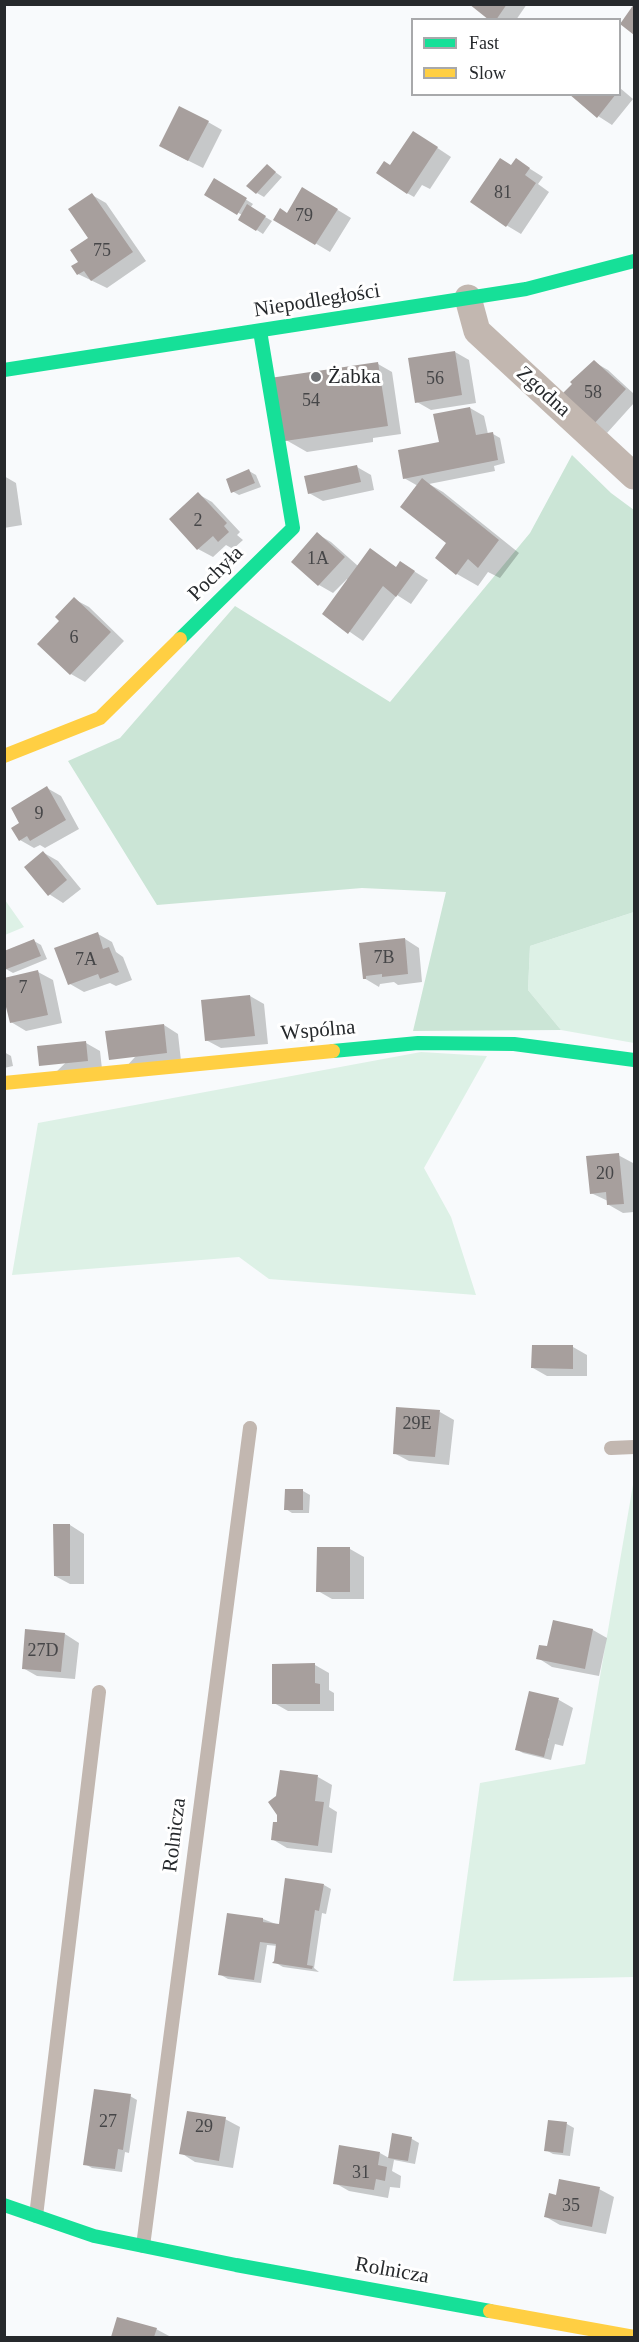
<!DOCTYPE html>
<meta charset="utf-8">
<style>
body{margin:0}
#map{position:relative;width:639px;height:2342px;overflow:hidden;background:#f8fafc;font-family:Georgia,serif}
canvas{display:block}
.frame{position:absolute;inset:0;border:6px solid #26292c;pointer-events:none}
.legend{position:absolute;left:411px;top:18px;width:210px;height:78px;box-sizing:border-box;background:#fff;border:2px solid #a8a9ab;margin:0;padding:8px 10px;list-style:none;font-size:18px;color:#26292c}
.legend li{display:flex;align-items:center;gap:12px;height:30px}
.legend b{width:30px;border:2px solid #a8a9ab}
</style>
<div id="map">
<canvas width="639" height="2342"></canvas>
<div class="frame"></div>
<ul class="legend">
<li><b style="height:8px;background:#16e098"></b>Fast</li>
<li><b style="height:8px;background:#ffcf43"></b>Slow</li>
</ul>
</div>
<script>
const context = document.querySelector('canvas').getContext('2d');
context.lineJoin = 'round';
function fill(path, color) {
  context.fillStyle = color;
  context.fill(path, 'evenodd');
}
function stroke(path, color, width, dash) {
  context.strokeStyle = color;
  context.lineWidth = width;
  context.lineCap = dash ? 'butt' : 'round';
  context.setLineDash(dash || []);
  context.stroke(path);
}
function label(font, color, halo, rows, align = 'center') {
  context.font = font + ' Georgia,serif';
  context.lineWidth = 6;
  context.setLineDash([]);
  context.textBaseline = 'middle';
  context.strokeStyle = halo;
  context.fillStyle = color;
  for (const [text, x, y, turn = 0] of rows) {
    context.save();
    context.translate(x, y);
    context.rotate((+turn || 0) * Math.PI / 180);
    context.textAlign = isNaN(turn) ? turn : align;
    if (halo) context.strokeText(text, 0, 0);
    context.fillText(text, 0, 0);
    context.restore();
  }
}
fill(new Path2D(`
 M5,900L24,927L5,935H4Z
 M634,912V1043L561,1030L528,990L530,946Z
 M421,1052L487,1056L424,1168L451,1217L476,1295L269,1279L239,1257L12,1275L38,1123Z
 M634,1479V1977L453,1981L480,1783L585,1764Z`), '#ddf1e6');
fill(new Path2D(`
 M572,455L611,493L634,510V912L530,946L528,990L561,1030L413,1031L446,892L362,888L157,905L68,761L120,738L235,606L390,702L530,533Z`), '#cbe5d6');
fill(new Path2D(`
 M471,4H527L516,20H492Z
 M620,88L633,99L612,125L598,116L572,94H620Z
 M208,122L222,130L203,168L175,154Z
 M427,141L451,157L430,189L422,185L414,197L407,193L391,167Z
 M516,160L543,177L538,184L549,192L521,234L506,225L512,167Z
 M267,166L282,177L264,197L257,193Z
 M215,180L253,204L250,208L272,221L263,234L240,219L242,215L206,194Z
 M303,189L351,218L330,252L275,219L287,215Z
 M92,195L106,203L146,261L107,288L78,274L80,262L90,239Z
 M455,352L469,360L476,403L431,410L417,402Z
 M594,362L608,370L634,394V403L607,433L593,425L572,382Z
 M378,364L392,372L401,434L373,438V442L307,452L286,440Z
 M470,408L484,416L488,434H493L500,438L505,463L494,466L495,471L429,484L443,492L519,553L500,578L488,572L478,586L457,574L437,557L448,543L418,486L404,478L440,444Z
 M357,467L371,475L374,490L323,501L309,493Z
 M249,471L256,475L261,487L239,495L232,491Z
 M4,476L16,483L22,525L4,528Z
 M198,494L212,502L240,532L237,535L243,540L233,549L226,545L213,557L198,549L171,519Z
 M317,534L331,542L358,566L370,550L397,568L401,563L428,580L411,604L397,595L363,641L324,614L348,580L347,579L333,593L319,585Z
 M74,599L89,607L124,641L85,682L71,674L39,644L61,621Z
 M47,788L61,796L79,829L45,848L40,845L34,848L20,840L21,823Z
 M44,853L58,861L81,889L63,903L49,894Z
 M98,934L112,942L116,952L123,957L132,980L116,986L110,983L84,992L70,984Z
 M405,939L419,948L422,982L398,985L394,982L380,984L379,987L364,978L361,944Z
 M34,941L41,945L47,959L13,973L6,969Z
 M38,972L53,980L62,1023L26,1031L11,1022Z
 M250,996L264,1004L268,1044L221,1048L206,1040Z
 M164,1025L178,1034L181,1061L125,1068Z
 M86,1043L100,1051L102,1069L55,1073Z
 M4,1052L11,1056L13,1066L4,1068Z
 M618,1155L633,1163L634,1212L623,1213L609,1205L608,1201L591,1193Z
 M533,1346L573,1347L587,1355V1376H547L533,1368Z
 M440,1412L454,1420L449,1465L409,1461L394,1453Z
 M303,1491L310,1495L309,1513H292L286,1509Z
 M70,1525L84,1534V1584H70L55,1576Z
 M350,1549L364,1557V1599H332L318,1591Z
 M554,1622L593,1630L607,1638L599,1676L552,1667L538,1658L548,1648Z
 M65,1634L79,1643L75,1679L37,1676L23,1668Z
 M315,1665L329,1673V1690L334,1693V1711H288L274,1703Z
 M530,1692L559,1700L573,1708L563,1746L555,1744L551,1760L523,1753L516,1749ZM534,1733L549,1737V1740L534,1736Z
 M318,1777L332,1785L329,1807L337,1812L332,1853L287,1848L272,1839L278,1824L279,1815Z
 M324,1885L331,1889L326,1914L322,1913L314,1968L319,1972L283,1967L276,1963L278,1946L267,1945L261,1983L228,1979L221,1975L263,1919L281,1926Z
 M130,2096L137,2100L129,2153L125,2152L122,2172L92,2168L85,2164Z
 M225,2119L240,2127L233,2168L195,2162L181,2153Z
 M549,2122L567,2124L574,2128L570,2156L553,2154L546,2150Z
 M393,2135L412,2139L419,2143L415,2164L394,2160L392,2171L401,2176L400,2188L390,2187L388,2198L349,2191L335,2183L380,2153L389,2158Z
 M599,2189L614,2197L606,2234L560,2225L546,2217L557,2196Z
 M118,2319L156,2329L171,2337L113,2338Z`), '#0003');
fill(new Path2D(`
 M469,4H507L496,20H489Z
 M634,4V35L620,24Z
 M569,94H616L597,118Z
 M179,106L209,121L188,161L159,146Z
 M413,131L438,147L407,194L376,173L384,161L390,165Z
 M500,158L511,165L516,158L530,168L525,175L536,183L506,227L470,202Z
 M267,164L276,172L256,194L246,186Z
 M214,178L247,198L237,215L204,195Z
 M302,187L338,209L315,245L273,220L280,208L287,213Z
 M92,193L133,252L91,281L84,271L77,275L71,266L78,262L70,250L88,238L68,209Z
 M247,204L266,216L256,231L238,220Z
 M455,351L462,395L415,403L408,358Z
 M594,360L626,389L592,426L559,397L572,384L570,382Z
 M378,362L388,426L285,441L270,378Z
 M470,407L476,435L493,432L498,460L403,479L398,450L439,442L433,414Z
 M357,465L361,482L308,494L304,476Z
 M249,469L255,483L231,493L226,479Z
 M422,478L499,540L478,568L468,559L456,575L435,558L446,543L400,507Z
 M198,492L227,523L224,526L229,532L218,542L213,536L197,550L169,519Z
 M317,532L345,557L318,586L291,562Z
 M370,548L396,567L400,561L415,571L396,597L383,586L348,634L322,614Z
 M74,597L111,632L70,675L37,644L59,621L55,617Z
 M47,786L66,820L30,841L27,836L19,841L11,828L19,823L11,808Z
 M43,851L67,880L48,896L24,867Z
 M98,932L103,949L109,947L119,972L100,979L98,974L68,985L54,948Z
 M405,938L408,974L382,977V974L366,976V979H363L359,943Z
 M34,939L41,956L4,970V951Z
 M38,970L48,1015L10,1023L4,999V978Z
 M250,995L255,1036L205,1041L201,1000Z
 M164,1024L167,1053L109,1060L105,1031Z
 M86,1041L88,1061L39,1066L37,1046Z
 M619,1153L624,1204L607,1205L606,1192L590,1194L586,1156Z
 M532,1345H573V1369L531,1368Z
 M396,1407L440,1410L435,1457L393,1454Z
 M285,1489H303V1510H284Z
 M53,1524H70V1576H54Z
 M317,1547H350V1592H316Z
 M553,1620L593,1629L585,1669L536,1659L539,1645L547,1646Z
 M25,1629L65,1633L61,1672L22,1669Z
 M315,1663V1683L320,1684V1704H272V1664Z
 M529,1691L559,1698L544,1757L515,1750Z
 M280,1770L318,1775L315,1801L324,1802L318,1846L271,1840L273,1822H277V1815L268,1802L276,1796Z
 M285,1878L324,1884L319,1911L315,1910L307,1965L313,1966L312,1969L272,1963L274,1961L276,1944L260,1942L254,1980L218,1975L227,1913L263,1918V1922L279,1924Z
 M94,2089L131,2094L123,2150L118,2149L115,2169L83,2165Z
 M187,2111L226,2117L219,2161L179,2154Z
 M548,2120L567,2122L563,2153L544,2151Z
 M392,2133L412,2137L408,2161L388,2158Z
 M339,2145L380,2152L378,2165L387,2167L385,2181L376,2179L374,2190L333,2184Z
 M559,2179L600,2187L592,2227L544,2217L549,2193L556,2195Z
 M117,2317L157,2328L154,2337H111Z`), '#a79f9d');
stroke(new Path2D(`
 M611,1448L634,1447
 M36,2216L99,1692
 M143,2246L250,1428`), '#c2b7b0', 14);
stroke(new Path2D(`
 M468,298L477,331L634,476`), '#c2b7b0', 27);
stroke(new Path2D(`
 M4,370L526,289L634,261
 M180,639L293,528L260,331
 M333,1051L418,1043L514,1044L634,1060
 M4,2205L94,2236L236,2265L490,2311`), '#16e098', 14);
stroke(new Path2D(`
 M4,756L100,718L180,639
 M4,1083L333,1051
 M490,2311L634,2337`), '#ffcf43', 14);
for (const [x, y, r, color] of [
 [316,377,6,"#707275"]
]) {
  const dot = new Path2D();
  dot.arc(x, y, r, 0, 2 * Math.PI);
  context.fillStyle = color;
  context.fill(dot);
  stroke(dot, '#fff', 2);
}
label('18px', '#464648', null, [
 ["81",503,193],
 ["79",304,216],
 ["75",102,251],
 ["56",435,379],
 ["58",593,393],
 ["54",311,401],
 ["2",198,521],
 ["1A",318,559],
 ["6",74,638],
 ["9",39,814],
 ["7B",384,958],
 ["7A",86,960],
 ["7",23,988],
 ["20",605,1174],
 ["29E",417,1424],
 ["27D",43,1651],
 ["27",108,2122],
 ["29",204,2127],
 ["31",361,2173],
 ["35",571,2206]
]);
label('21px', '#26292c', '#fff', [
 ["Niepodległości",317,301,-9],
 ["Zgodna",543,392,42],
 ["Pochyła",216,574,-45],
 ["Wspólna",318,1031,-5],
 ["Rolnicza",175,1835,-83],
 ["Rolnicza",392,2271,10]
]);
label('21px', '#26292c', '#fff', [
 ["Żabka",328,377]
], 'left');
</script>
